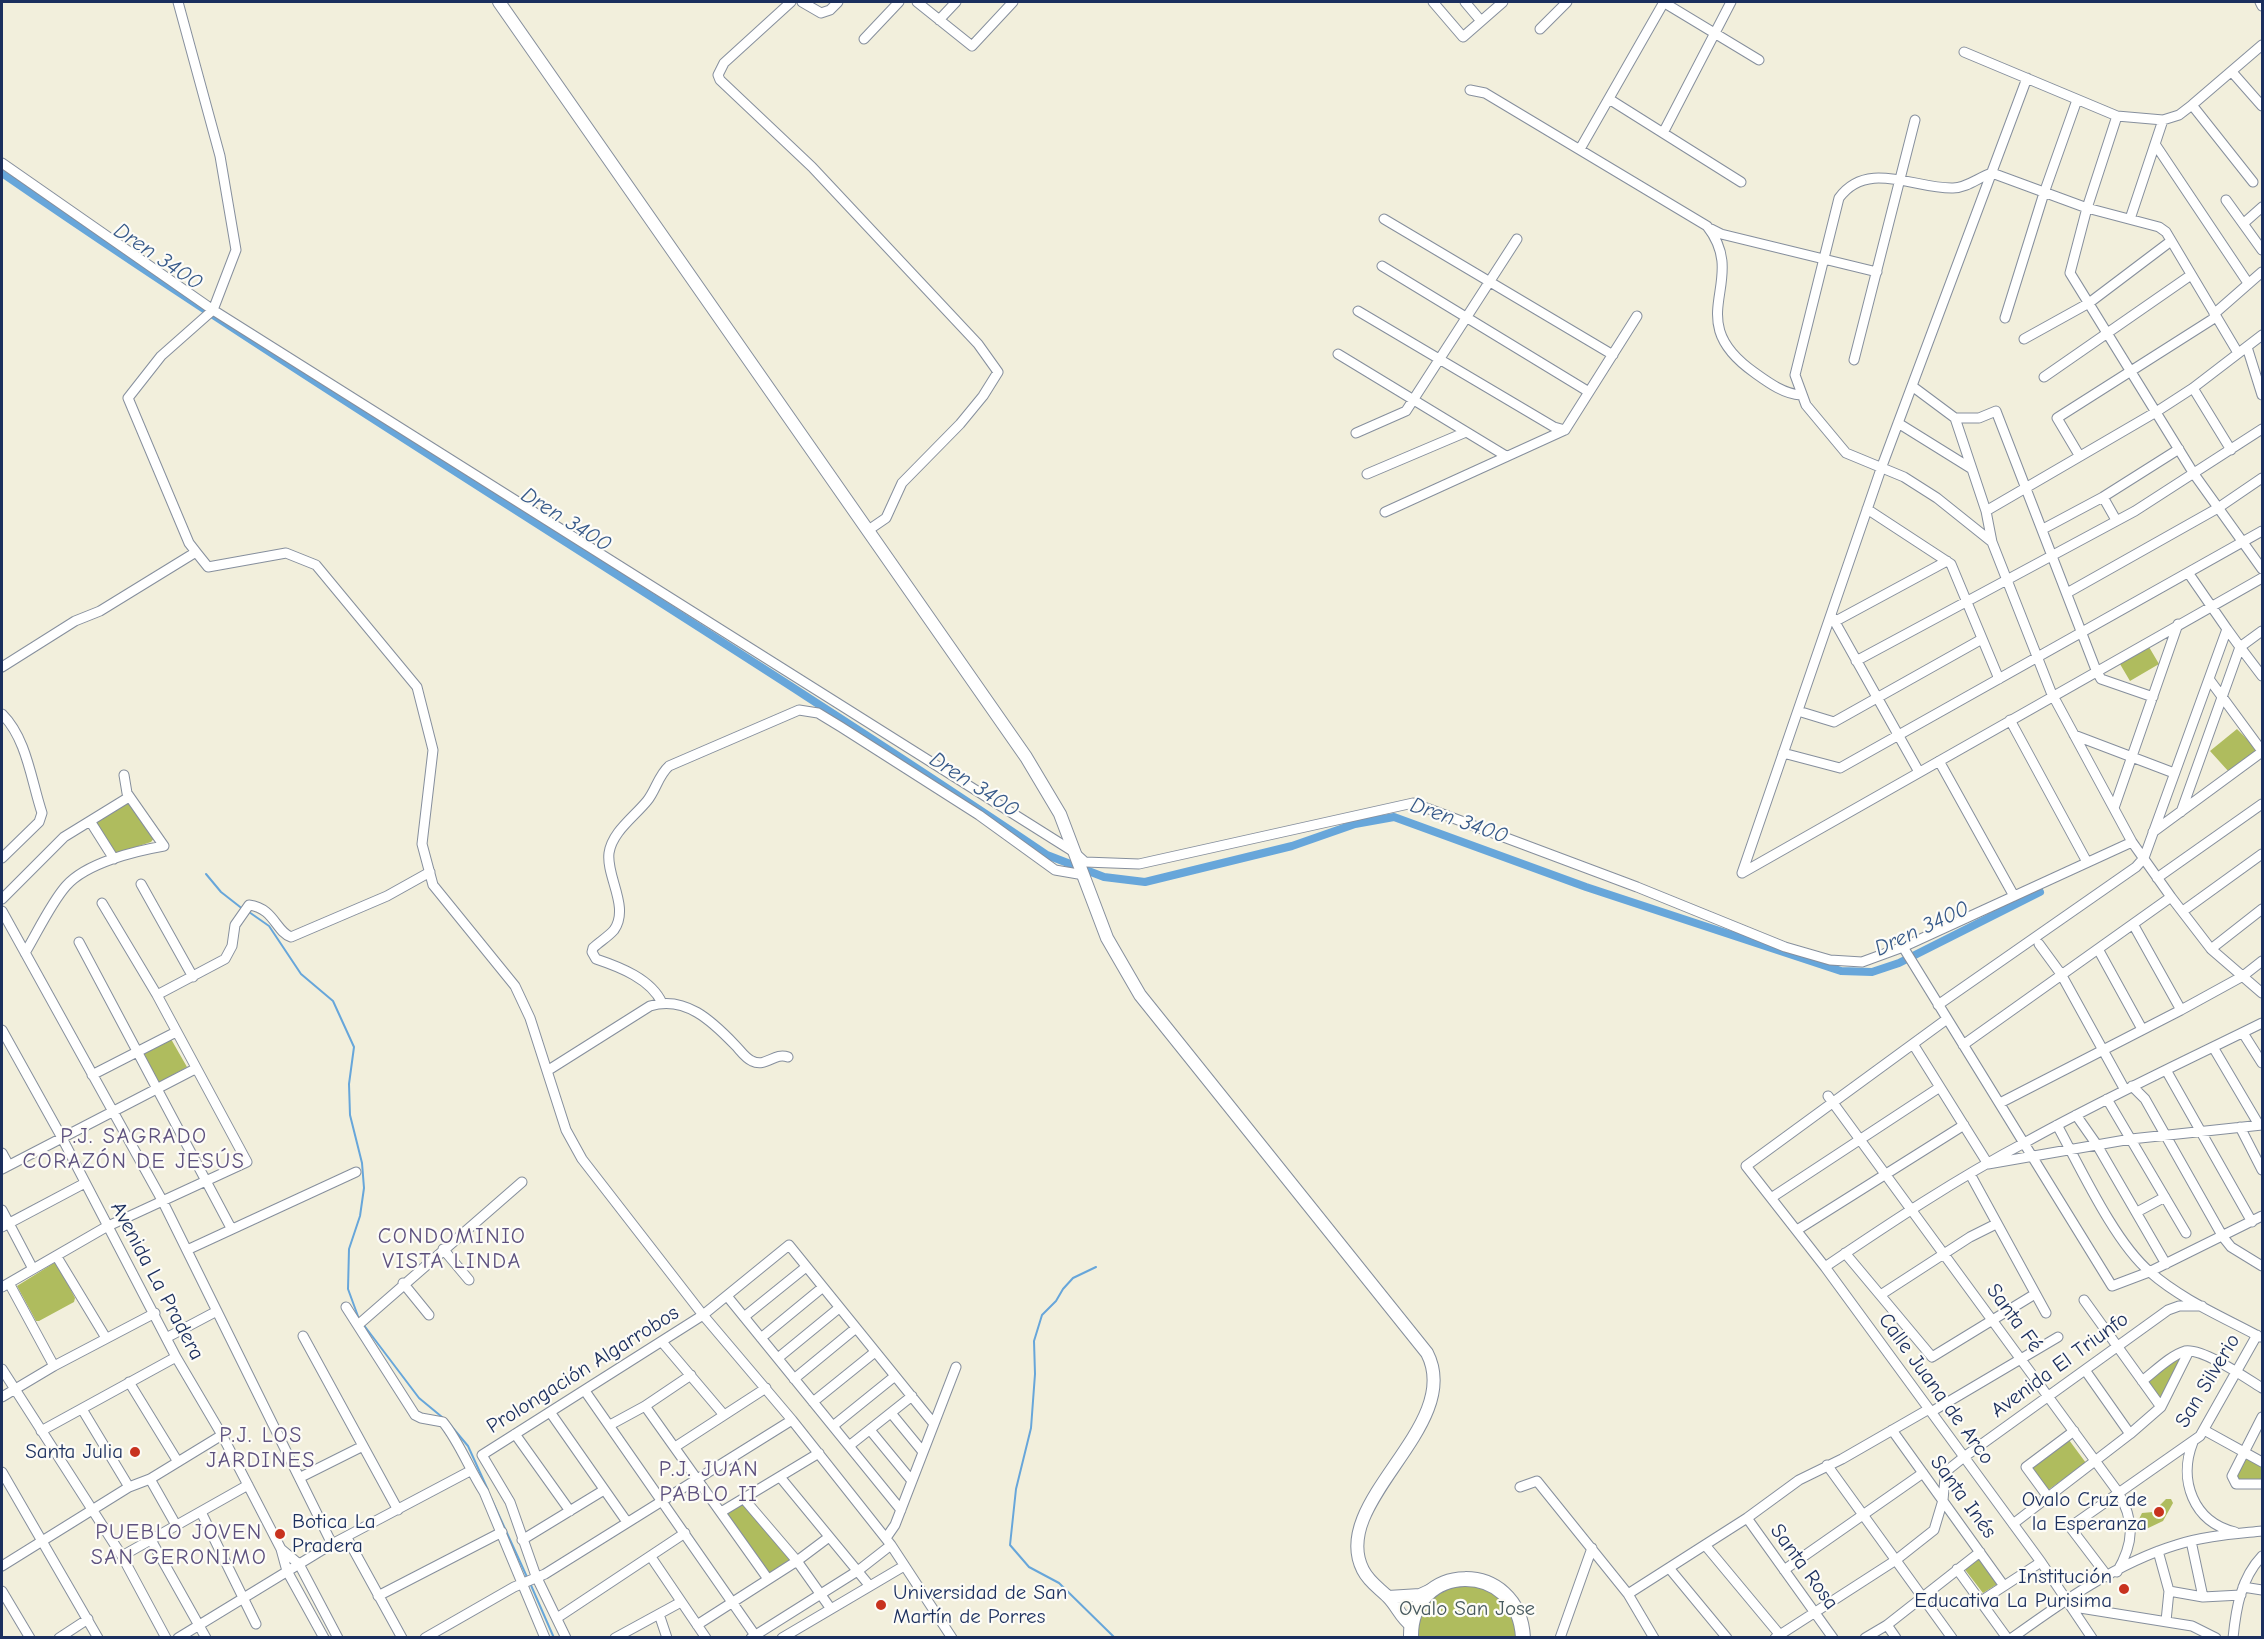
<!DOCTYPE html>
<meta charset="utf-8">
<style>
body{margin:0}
#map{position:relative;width:2264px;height:1639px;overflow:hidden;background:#f2efdc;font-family:"Comic Neue",sans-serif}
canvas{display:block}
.frame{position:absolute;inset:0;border:3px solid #1b2f5e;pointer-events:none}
</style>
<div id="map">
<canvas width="2264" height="1639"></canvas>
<div class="frame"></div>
</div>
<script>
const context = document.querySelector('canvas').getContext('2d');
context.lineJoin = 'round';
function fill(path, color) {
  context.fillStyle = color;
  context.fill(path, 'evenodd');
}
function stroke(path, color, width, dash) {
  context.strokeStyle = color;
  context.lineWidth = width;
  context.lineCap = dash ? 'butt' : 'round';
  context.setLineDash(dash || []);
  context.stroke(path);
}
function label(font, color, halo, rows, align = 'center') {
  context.font = font + ' "Comic Neue",sans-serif';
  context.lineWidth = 4.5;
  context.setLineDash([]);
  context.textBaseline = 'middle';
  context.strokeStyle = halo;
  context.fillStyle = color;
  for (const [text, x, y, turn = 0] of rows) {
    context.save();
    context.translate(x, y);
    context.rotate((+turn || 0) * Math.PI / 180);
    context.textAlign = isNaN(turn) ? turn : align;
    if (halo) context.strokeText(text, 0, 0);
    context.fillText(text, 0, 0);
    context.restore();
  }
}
fill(new Path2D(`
 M2149,647L2159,664L2130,681L2120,664Z
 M2237,729L2258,750L2229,772L2210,751Z
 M129,802L155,837L151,842L114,854L96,823Z
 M171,1039L187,1067L157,1084L141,1054Z
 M54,1263L58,1264L75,1298L74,1302L39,1321H36L17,1286Z
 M2183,1355L2160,1398L2147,1380Z
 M2069,1440L2086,1463L2048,1490L2032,1467Z
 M2245,1456L2262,1465V1480H2239L2236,1478Z
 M2166,1499H2171L2173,1503L2163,1521L2142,1531L2139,1519L2142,1513L2153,1512Z
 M745,1501L798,1562L768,1577L722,1514Z
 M1979,1555L1999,1583L1983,1593L1963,1567Z
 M1470,1581L1508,1600L1520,1637L1414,1638L1415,1622L1431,1595Z`), '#afbc5e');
stroke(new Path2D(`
 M206,874L221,892L244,910
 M249,912L269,926L301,974L333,1001L354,1047L349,1084L350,1115L362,1163L364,1188L360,1216L349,1249L348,1289L359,1319
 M1096,1267L1073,1278L1063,1289L1056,1301L1042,1315L1034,1341L1035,1374L1031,1428L1016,1489L1010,1545L1029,1567L1059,1583L1115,1638
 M363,1324L419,1398L442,1417
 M447,1421L468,1446L488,1490
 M491,1498L527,1577
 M530,1583L554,1638`), '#67a6da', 2);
stroke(new Path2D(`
 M2,173C344,409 702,622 1047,855L1104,877L1145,882L1292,846L1355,824L1394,817L1586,887L1841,971L1872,972L1899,963L2040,892`), '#67a6da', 8);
const minor = new Path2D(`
 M791,2L724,63L718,75L720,80L812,167L978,344L998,372L983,396L960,424L902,483L886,518L867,531
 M802,2L821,13L830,10L838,2
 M917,2L972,46L1013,2
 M1433,2L1463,37L1503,2
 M1465,2L1481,21
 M1663,2L1759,60
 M2260,2L2262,6
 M939,20L956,2
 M1540,29L1567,2
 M864,39L899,2
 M1964,52L2117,116L2163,120L2179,115L2192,105L2262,45
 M2232,72L2262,106
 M1470,90L1485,93L1707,226C1751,282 1678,319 1755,373C1769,383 1784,394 1801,395
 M1609,99L1741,182
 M2192,105L2253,182
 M2117,116L2087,208L2070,273L2194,474L2262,569
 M1663,133L1731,2
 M2155,144L2248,283
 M1580,149L1664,2
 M2,163L213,310L1074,852L1085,862L1139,864L1413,803L1637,887L1785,947L1830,960L1862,962L1903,947L2132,842
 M2226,200L2262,250
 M1384,219L1613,355
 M2130,219L2163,120
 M2244,223L2262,207
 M1711,229L1721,234L1877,272
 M1382,266L1589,392
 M1358,311L1554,427L1565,430
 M2214,314L2262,272
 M2005,318L2044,193L2077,100
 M2024,339L2089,303L2171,241
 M2247,347L2262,395
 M1338,354L1506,456
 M1854,360L1915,120
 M2044,377L2191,275
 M1912,386L1955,418L1986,511L1992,542L2051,692L2132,842L2171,897L2211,949L2262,993
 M2193,388L2231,450
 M1955,418H1979L1996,411L2096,670L2101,679L2153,697
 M1898,423L1972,469
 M1356,433L1406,411L1517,239
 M2079,455L2057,418L2216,317
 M1367,474L1466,432
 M2103,497L2116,520
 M1867,509L1951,564L1999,679
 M1986,511L2156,412L2193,388L2262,335
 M1385,512L1565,430L1637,316
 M2043,529L2103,497L2179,449
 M1992,542L1937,498L1904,477L1846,453L1806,405L1795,375L1839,198C1867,159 1915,189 1953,188C1967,188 1979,177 1992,173L2087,208L2159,227L2166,232L2238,353
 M196,552L208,567L286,553L316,565L417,687L433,750L422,844L433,885L515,986L530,1018L566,1130L582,1159L703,1315L792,1420L891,1545L952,1638
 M2067,593L2218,508L2262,478
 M1831,615L1919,772
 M1834,622L1947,561
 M2227,629L2240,647L2262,631
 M2240,647L2262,676
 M1856,661L2135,511L2262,429
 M2,667L75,621L100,611L196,552L189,543L128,398L161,356L213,310L236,250L220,156L178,2
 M2209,679L2262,751
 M1798,711L1834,722L1982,639
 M2,714C27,739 31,780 42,813L39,822L2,858
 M2010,720L2087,862
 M2074,735L2174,773
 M1783,753L1840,768L2262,531
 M1939,761L2014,896
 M2114,808L2178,624
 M2181,812L2240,647
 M90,821L114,859
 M2153,832L2262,752
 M1742,873L1882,466L2027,78
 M1742,873L2262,578
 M2157,878L2262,804
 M141,884L193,977
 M2,899L64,837L129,797
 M2,911L162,1200L332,1544
 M2183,911L2262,854
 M2133,924L2181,1010
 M79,942L231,1228
 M2039,944L2061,974L2125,1090
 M1903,947L2112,1286L2149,1272L2262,1216
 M2098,949L2142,1029
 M2211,949L2262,909
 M25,953C37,933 51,903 66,886C86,863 135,851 164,846L127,793L124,775
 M157,995L225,959L232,946L235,925L249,905C274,908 276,932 291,937L387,896L430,872
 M662,1003C651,979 620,967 596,959L592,952L593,948C599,942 608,937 614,930C630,907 606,877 609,853C612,832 634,817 647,801C656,790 658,776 669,766L799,710L818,713L841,727L979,815L1055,870L1084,875
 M1938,1005L2136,867L2144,858L2227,629L2189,574
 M1947,1019L1746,1166L1825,1267L2041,1562L2092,1638
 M2,1030L61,1136L176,1357L222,1435L281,1549L287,1571L324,1638
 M2243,1033L2262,1063
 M1913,1044L1988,1164L2131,1139L2262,1125
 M1963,1045L2171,897
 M2213,1047L2259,1125
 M2166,1070L2252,1222
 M547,1071L650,1006C685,995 712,1021 735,1045C740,1050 745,1058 752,1061C766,1068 774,1052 788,1057
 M92,1075L176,1032
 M2132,1086L2145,1099L2223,1237L2231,1247L2262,1266
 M1828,1096L2118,1492C2135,1521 2134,1543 2117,1572
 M2107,1099L2186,1233
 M2000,1103L2181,1010L2243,976L2262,961
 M2076,1115L2097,1145L2166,1264
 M2057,1125C2080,1167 2115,1243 2150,1272C2182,1300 2223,1317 2260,1337
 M2240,1127L2262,1170
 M2,1153L8,1164
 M2,1169L195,1069
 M1970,1174L2046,1313
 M1771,1198L1940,1087
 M2,1210L33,1269
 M2137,1212L2165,1197
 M2,1227L85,1183
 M1797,1230L1964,1125
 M443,1249L469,1280
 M187,1250L356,1172
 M1845,1253L1932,1357L2035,1294
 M57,1257L106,1338
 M1825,1267C1890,1223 1956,1179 2026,1142C2103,1099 2183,1062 2262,1023
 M9,1283L54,1366
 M403,1283L429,1315
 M2,1287L106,1227L247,1162L157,995L102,903
 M1882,1294L1970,1237L1996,1224
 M727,1296L901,1510
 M2084,1300L2161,1407
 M346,1307L415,1415L421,1418L443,1422C460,1443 469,1469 484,1492L545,1638
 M744,1317L806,1267
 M358,1325L522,1182
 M303,1336L398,1510
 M166,1338L217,1311
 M761,1338L823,1287
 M662,1342L724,1415
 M778,1358L839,1308
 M2,1369L122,1556L166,1638
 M2085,1370L2130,1434
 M794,1379L856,1328
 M2142,1381C2154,1372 2171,1355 2185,1351C2203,1348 2246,1378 2262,1388
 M129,1382L178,1462
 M585,1391L757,1638
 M2,1397L54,1366L155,1313
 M813,1402L875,1352
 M645,1406L768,1579
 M82,1409L129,1487
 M550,1412L627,1522
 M1931,1412L2058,1337
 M891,1413L923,1452
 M2262,1417L2232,1476L2236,1484H2262
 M610,1425L645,1406L691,1375
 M833,1426L895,1376
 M870,1430L912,1481
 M1892,1430L2004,1586
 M2204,1430L2262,1462
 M41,1431L176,1357
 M515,1434L570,1511
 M2193,1442C2178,1480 2193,1522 2235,1532
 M849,1446L912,1396
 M675,1447L766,1388
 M1827,1465L1952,1638
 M2,1472L98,1638
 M301,1477L363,1446
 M780,1477L869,1585
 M150,1479L176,1525
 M1520,1487L1537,1481L1628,1594L1654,1638
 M2048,1497L2026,1467L2074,1431
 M744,1499L797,1561L831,1609
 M201,1512L256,1624
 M721,1512L819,1453
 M1747,1518L1833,1638
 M2013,1524L2130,1434L2161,1407L2189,1351
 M347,1538L402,1638
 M886,1538L895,1525L956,1367
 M151,1540L206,1638
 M522,1540L604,1490
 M2191,1541L2203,1597
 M1705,1545L1780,1635
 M281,1549L299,1564L338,1638
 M2158,1551L2169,1591L2166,1621
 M122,1556L248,1485
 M651,1557L706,1638
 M2,1566L129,1487L150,1479L222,1435
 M1669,1568L1727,1638
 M1957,1569L2007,1638
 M1784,1570L1923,1473
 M2108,1577L2070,1527L2200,1436L2257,1335
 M2243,1587L2262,1590
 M2,1591L30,1638
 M2169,1591L2203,1597L2241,1595
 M1628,1594L1747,1518L1799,1480L1842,1459L1929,1409
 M378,1596L502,1532
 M1981,1601L2041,1562
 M2074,1607L2192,1626L2216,1638
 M659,1614L667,1638
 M557,1618L685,1533
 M697,1625L797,1561L829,1537
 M1887,1625L1896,1638
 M59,1638L88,1619
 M178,1638L332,1544L470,1471
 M425,1638L514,1587L545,1574L792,1420
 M566,1638L536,1576L510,1502L482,1455L703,1315L789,1245L934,1424
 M615,1638L681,1602
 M751,1638L859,1570L891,1545
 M782,1638L904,1566
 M1560,1638L1592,1548
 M1775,1638L1896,1560L1934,1530L1943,1500L1945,1478L1949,1469L1964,1457L2168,1310L2179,1306H2202
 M1865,1638L1887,1625L1980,1552
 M2012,1638C2062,1602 2117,1563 2176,1545C2203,1536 2234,1534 2262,1531
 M2233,1638C2236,1608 2241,1578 2262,1556`);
const major = new Path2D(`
 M499,2L1026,757L1060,814L1107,938L1140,995L1427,1353C1465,1426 1328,1502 1363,1570C1369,1582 1379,1588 1388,1597C1397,1606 1401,1618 1411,1625
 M1388,1597L1420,1595L1433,1589`);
const highway = new Path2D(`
 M1411,1638C1409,1561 1519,1558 1523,1638`);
stroke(minor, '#868f9d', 11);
stroke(major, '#868f9d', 14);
stroke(highway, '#868f9d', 16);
stroke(minor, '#fff', 9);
stroke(major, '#fff', 12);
stroke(highway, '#fff', 14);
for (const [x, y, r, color] of [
 [135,1452,6,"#c8321e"],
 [2159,1512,6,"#c8321e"],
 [280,1534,6,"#c8321e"],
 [2124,1589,6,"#c8321e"],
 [881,1605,6,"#c8321e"]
]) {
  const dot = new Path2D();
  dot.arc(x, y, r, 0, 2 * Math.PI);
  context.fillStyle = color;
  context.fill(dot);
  stroke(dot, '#fdfcf7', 2);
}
label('21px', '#1b2f5e', '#fdfcf7', [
 ["Avenida La Pradera",157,1281,62],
 ["Santa Fé",2014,1318,54],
 ["Avenida El Triunfo",2060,1365,-36],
 ["Prolongación Algarrobos",583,1370,-32],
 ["San Silverio",2208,1381,-59],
 ["Calle Juana de Arco",1936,1389,54],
 ["Santa Inés",1963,1497,54],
 ["Santa Rosa",1804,1567,54]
]);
label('21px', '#1b2f5e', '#fdfcf7', [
 ["Santa Julia",123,1452],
 ["Ovalo Cruz de",2147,1500],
 ["la Esperanza",2147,1524],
 ["Botica La",292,1522,"left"],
 ["Pradera",292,1546,"left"],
 ["Institución",2112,1577],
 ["Educativa La Purisima",2112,1601],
 ["Universidad de San",893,1593,"left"],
 ["Martín de Porres",893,1617,"left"]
], 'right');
label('21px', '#47595e', '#fdfcf7', [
 ["Ovalo San Jose",1467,1609]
]);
label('italic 22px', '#365989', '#fdfcf7', [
 ["Dren 3400",158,257,34],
 ["Dren 3400",566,520,32],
 ["Dren 3400",974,785,33],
 ["Dren 3400",1459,821,19],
 ["Dren 3400",1922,929,-25]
]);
context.letterSpacing = '1.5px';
label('22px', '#5d517e', '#fdfcf7', [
 ["P.J. SAGRADO",134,1137],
 ["CORAZÓN DE JESÚS",134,1162],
 ["CONDOMINIO",452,1237],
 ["VISTA LINDA",452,1262],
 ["P.J. LOS",261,1436],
 ["JARDINES",261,1461],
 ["P.J. JUAN",709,1470],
 ["PABLO II",709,1495],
 ["PUEBLO JOVEN",179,1533],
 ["SAN GERONIMO",179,1558]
]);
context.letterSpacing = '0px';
</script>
